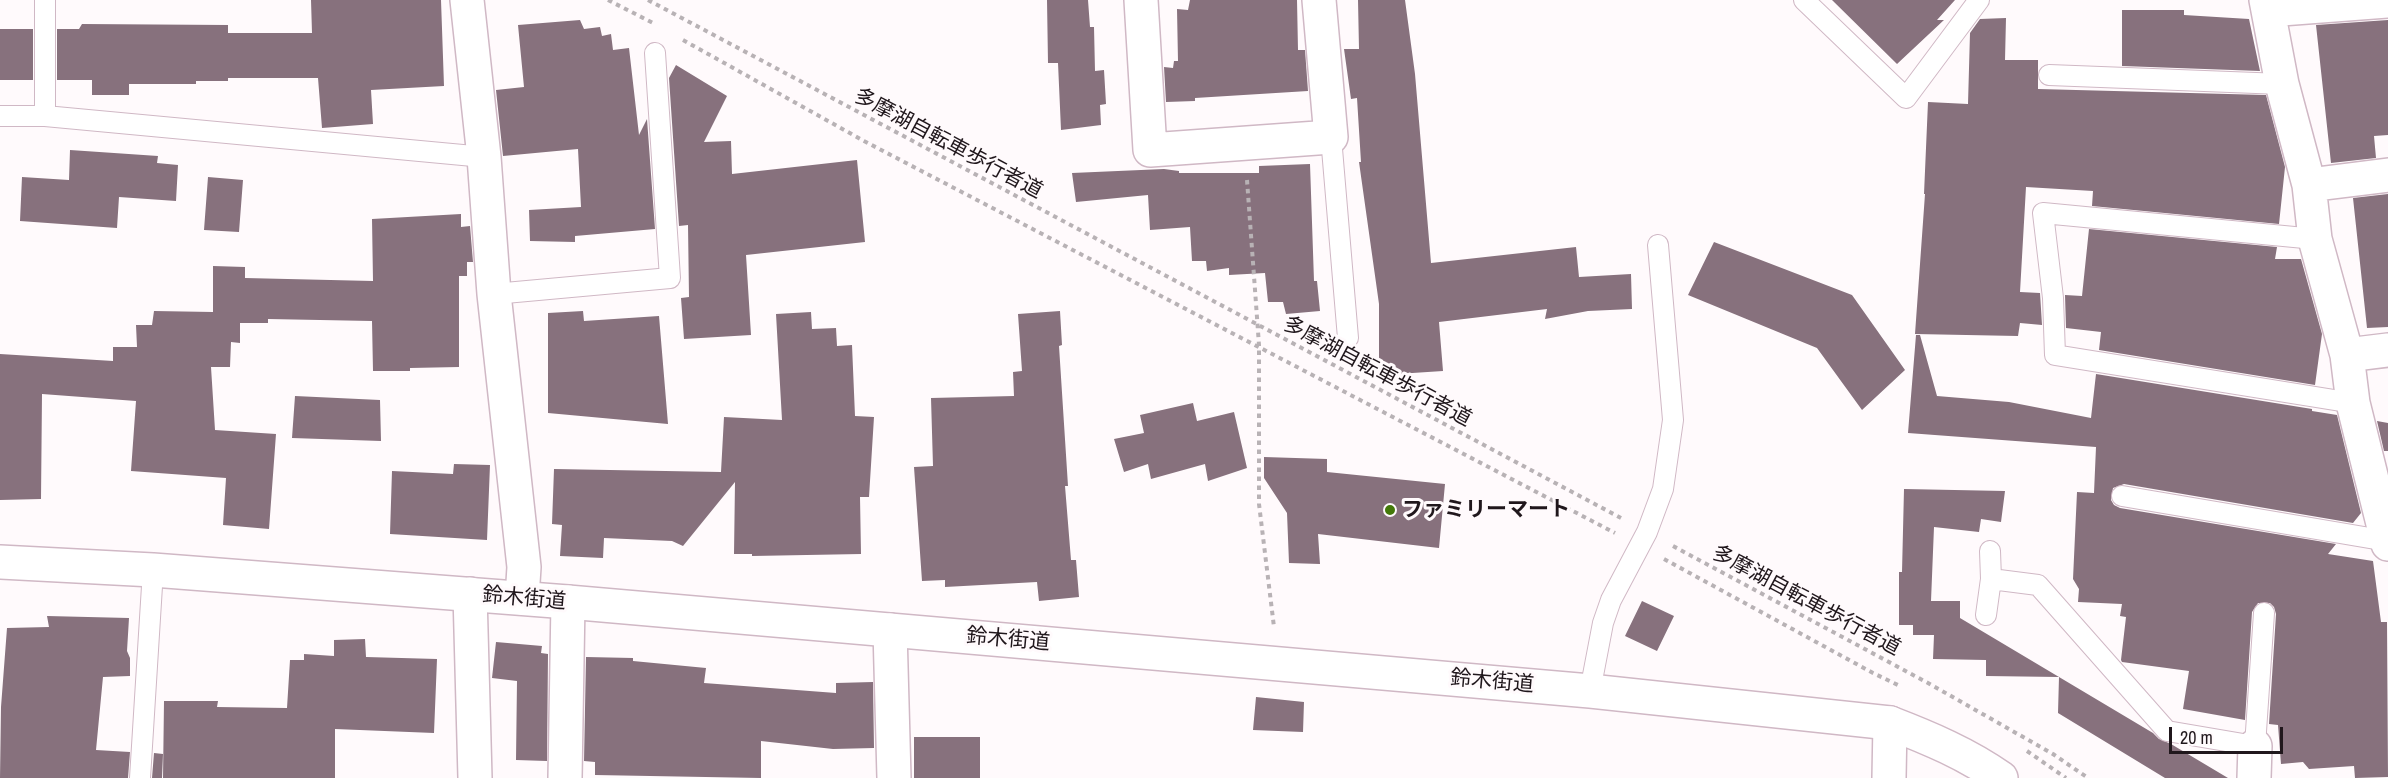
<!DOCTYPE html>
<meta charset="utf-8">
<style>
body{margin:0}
#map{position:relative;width:2388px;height:778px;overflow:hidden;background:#fffafc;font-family:"Archivo Narrow",sans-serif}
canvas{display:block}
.scale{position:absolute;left:2169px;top:727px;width:114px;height:27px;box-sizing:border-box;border:3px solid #20171c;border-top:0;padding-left:8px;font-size:18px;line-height:21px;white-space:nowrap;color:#20171c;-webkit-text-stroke:4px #fffafc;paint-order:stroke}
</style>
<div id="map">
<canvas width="2388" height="778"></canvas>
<div class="scale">20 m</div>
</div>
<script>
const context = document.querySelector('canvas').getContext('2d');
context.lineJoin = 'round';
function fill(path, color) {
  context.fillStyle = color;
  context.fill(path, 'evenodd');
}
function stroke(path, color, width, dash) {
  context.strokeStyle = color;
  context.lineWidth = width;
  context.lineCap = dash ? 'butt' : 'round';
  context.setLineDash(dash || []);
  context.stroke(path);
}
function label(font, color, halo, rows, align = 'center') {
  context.font = font + ' "Archivo Narrow","Noto Sans JP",sans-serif';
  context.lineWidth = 6;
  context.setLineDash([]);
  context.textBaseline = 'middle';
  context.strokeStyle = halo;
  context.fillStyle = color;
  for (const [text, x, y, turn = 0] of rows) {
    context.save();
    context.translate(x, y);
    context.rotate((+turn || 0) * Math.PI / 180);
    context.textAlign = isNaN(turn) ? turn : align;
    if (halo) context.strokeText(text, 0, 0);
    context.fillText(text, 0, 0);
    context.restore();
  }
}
fill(new Path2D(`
 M311,0H441L444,86L371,90L373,124L322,128L318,78H228V81H196V84H129V95H92V80H57V29H79L82,24L228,25V33H312Z
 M1047,0H1088L1090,27H1094L1095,71L1104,70L1106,104L1100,105L1101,125L1061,130L1058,63H1048Z
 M1190,0H1297L1298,50H1305L1308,91L1195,98V101L1166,102L1164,67L1173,68L1174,61H1178L1177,9L1188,10Z
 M1358,0H1405L1415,74L1431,263L1576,247L1579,277L1631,274L1632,309L1588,311L1545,319L1547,309L1439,322L1443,371L1397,374L1395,365L1379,366V304L1359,162H1361L1357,98L1351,99L1344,49H1359Z
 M1832,0H1955L1937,20H1944L1897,64Z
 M2122,10H2184V15L2249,19L2260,71L2122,66Z
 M2006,18L2005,60H2038V89L2266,95L2285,167L2279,224L2092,206L2093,191L2026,187L2020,292L2040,293L2042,325L2020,323L2018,336L1915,334L1925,194H1924L1928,102L1968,104L1970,33L1980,19Z
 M580,20L584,29L600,27L602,36L611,34L613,50L629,48L639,135L647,119L655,229L575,236V242L530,241L529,210L581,207L578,149L503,156L496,90L524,87L518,25Z
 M2388,20V135L2374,136L2376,158L2331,163L2316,25Z
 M0,29H33V80H0Z
 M676,65L727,96L704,142L731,141L732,174L857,160L865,242L746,255L751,335L684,339L681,298L689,297L688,225L679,226L669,78Z
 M70,150L158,156L157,163L178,165L176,201L119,197L117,228L20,221L22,177L69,180Z
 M1310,164L1314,281H1317L1320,311L1286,314L1283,302H1268L1265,273L1229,275V268L1207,271L1206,261H1192L1190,227L1150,230L1148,195L1076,202L1072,173L1164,169L1179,171V173H1259V166Z
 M208,177L243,180L239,232L204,230Z
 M2388,194V327L2367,328L2353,198Z
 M461,214V227L470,226L473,262H467V276H459V367L410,368V371H373L372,321L268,319V323H240V343L231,342L230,367H211L215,430L276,434L269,529L223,525L226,478L131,471L136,401L42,394L41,499L0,500V354L113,361V347H137L136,325H152L154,311L213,312V266L245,267V278L373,281L372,219Z
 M2089,229L2277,247L2275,259H2301L2322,334L2315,385L2099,350L2101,332L2066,328L2065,295L2082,296Z
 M1714,242L1852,295L1905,370L1862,410L1817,348L1688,295Z
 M583,311L584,321L659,316L668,424L548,413V313Z
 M1060,311L1062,345L1059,346L1068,486H1065L1071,560H1076L1079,597L1039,601L1037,582L945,587V580L922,581L914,467L933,466L931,398L1014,396L1013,372L1022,371L1018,314Z
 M811,312L812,329L836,328L837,346L852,345L855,416L874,417L869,497H860L861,554L752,556V554H734L735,482L683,546L672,541L604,538L603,558L560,556L562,525L552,524L554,469L721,472L724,417L782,420L776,314Z
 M1916,335H1920L1937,396L2009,402L2091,418L2096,374L2312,409V411L2337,415L2361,513L2353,523L2124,484L2113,488L2111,500L2114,505L2120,508L2336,544L2328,554L2373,561L2381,622H2387L2388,777L2355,778L2354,766L2309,769L2303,762L2281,764L2278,725L2269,724L2276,614L2274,607L2270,603H2258L2252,612L2245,720L2183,709L2189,671L2122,662L2121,660L2126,617L2120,616L2122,604L2078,602L2079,589L2073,579L2077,492L2094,493L2096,447L1908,433Z
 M295,396L380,400L381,441L292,438Z
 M1193,403L1197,421L1234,412L1247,468L1208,481L1205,464L1151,479L1148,464L1124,472L1114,439L1144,433L1140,415Z
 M2377,421L2388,423V451H2384Z
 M1264,457L1327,459V472L1445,484L1439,548L1318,534L1320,564L1289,563L1287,513L1264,478Z
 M454,464L490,465L487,540L390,534L392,471L453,474Z
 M1904,489L2005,491L2001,522L1981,519L1979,532L1934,527L1931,601H1960V618L2153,733L2159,739L2171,744L2228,778H2165L2058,713L2059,677L1986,676V660L1933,659L1934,635H1913V625H1899V572H1902Z
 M1642,601L1674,616L1657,651L1625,636Z
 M47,616L129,618L127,651L130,658V676L103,677L96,750L130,752L128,778H0L1,707L7,628L49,627Z
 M365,639L366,657L437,659L434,733L335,729V778H163L164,701H218L217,707L287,708L290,660H304V654L334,656V640Z
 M496,642L542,646L541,653L548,654L547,761L516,760L517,681L492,678Z
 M586,657L633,658V661L706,668L704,683L836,693V683L873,682L874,748L833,749L761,741V778L595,775V762L584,761Z
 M1256,697L1304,702L1303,732L1253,730Z
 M914,737H980V778H914Z
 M154,753L163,754L162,778H152Z`), '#87717d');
const service = new Path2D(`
 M45,0V116
 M1804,0L1906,98L1979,0
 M2049,75L2282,84
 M0,116H45L484,157
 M1331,137L1348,338
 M2315,239L2043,213L2053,298L2055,355L2353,403
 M494,294L670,278L655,53
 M2122,496L2387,541
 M1990,551L1991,579L2038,585L2167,731L2255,746L2264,613
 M1986,615L1991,579
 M1590,691L1603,623L1611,600L1647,532L1663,489L1673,420L1658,245
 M140,778L153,570`);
const minor = new Path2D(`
 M467,0L484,157L494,294L524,567L522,598
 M1141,0L1150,150L1331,137L1319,0
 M2266,0L2282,84L2309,185L2315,239L2347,355L2353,403L2388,544
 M2268,10L2388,1
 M2309,185L2388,175
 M2347,355L2388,350
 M470,594L475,778
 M890,630L894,778
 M565,778L568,602
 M1889,778L1890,723
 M2254,778L2255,746`);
const tertiary = new Path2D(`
 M0,562L153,570L568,602L1590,691L1890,723C1929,738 1967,754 2001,778`);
stroke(service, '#d0b8c5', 22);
stroke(minor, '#d0b8c5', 36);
stroke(tertiary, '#d0b8c5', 36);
stroke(new Path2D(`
 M608,0L653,23
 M648,0L1621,518
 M683,40L864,141L1615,533
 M1247,180L1259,345V504L1274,627
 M1673,546L1928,683L2053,754L2088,778
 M1664,559L1873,673L1900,686
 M2027,751L2066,778`), '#b8b2b5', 4, [4.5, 4.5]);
stroke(service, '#fff', 20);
stroke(minor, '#fff', 33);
stroke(tertiary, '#fff', 33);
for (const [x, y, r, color] of [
 [1390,510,6,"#437909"]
]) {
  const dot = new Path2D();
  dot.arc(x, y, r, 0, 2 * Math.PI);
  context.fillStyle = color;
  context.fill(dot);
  stroke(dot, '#fffafc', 2);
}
label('21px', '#20171c', '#fffafc', [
 ["多摩湖自転車歩行者道",948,144,28],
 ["多摩湖自転車歩行者道",1377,372,28],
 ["鈴木街道",524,599,5],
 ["多摩湖自転車歩行者道",1806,601,28],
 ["鈴木街道",1008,640,5],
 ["鈴木街道",1492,682,5]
]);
label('bold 21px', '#20171c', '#fffafc', [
 ["ファミリーマート",1402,510]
], 'left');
</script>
